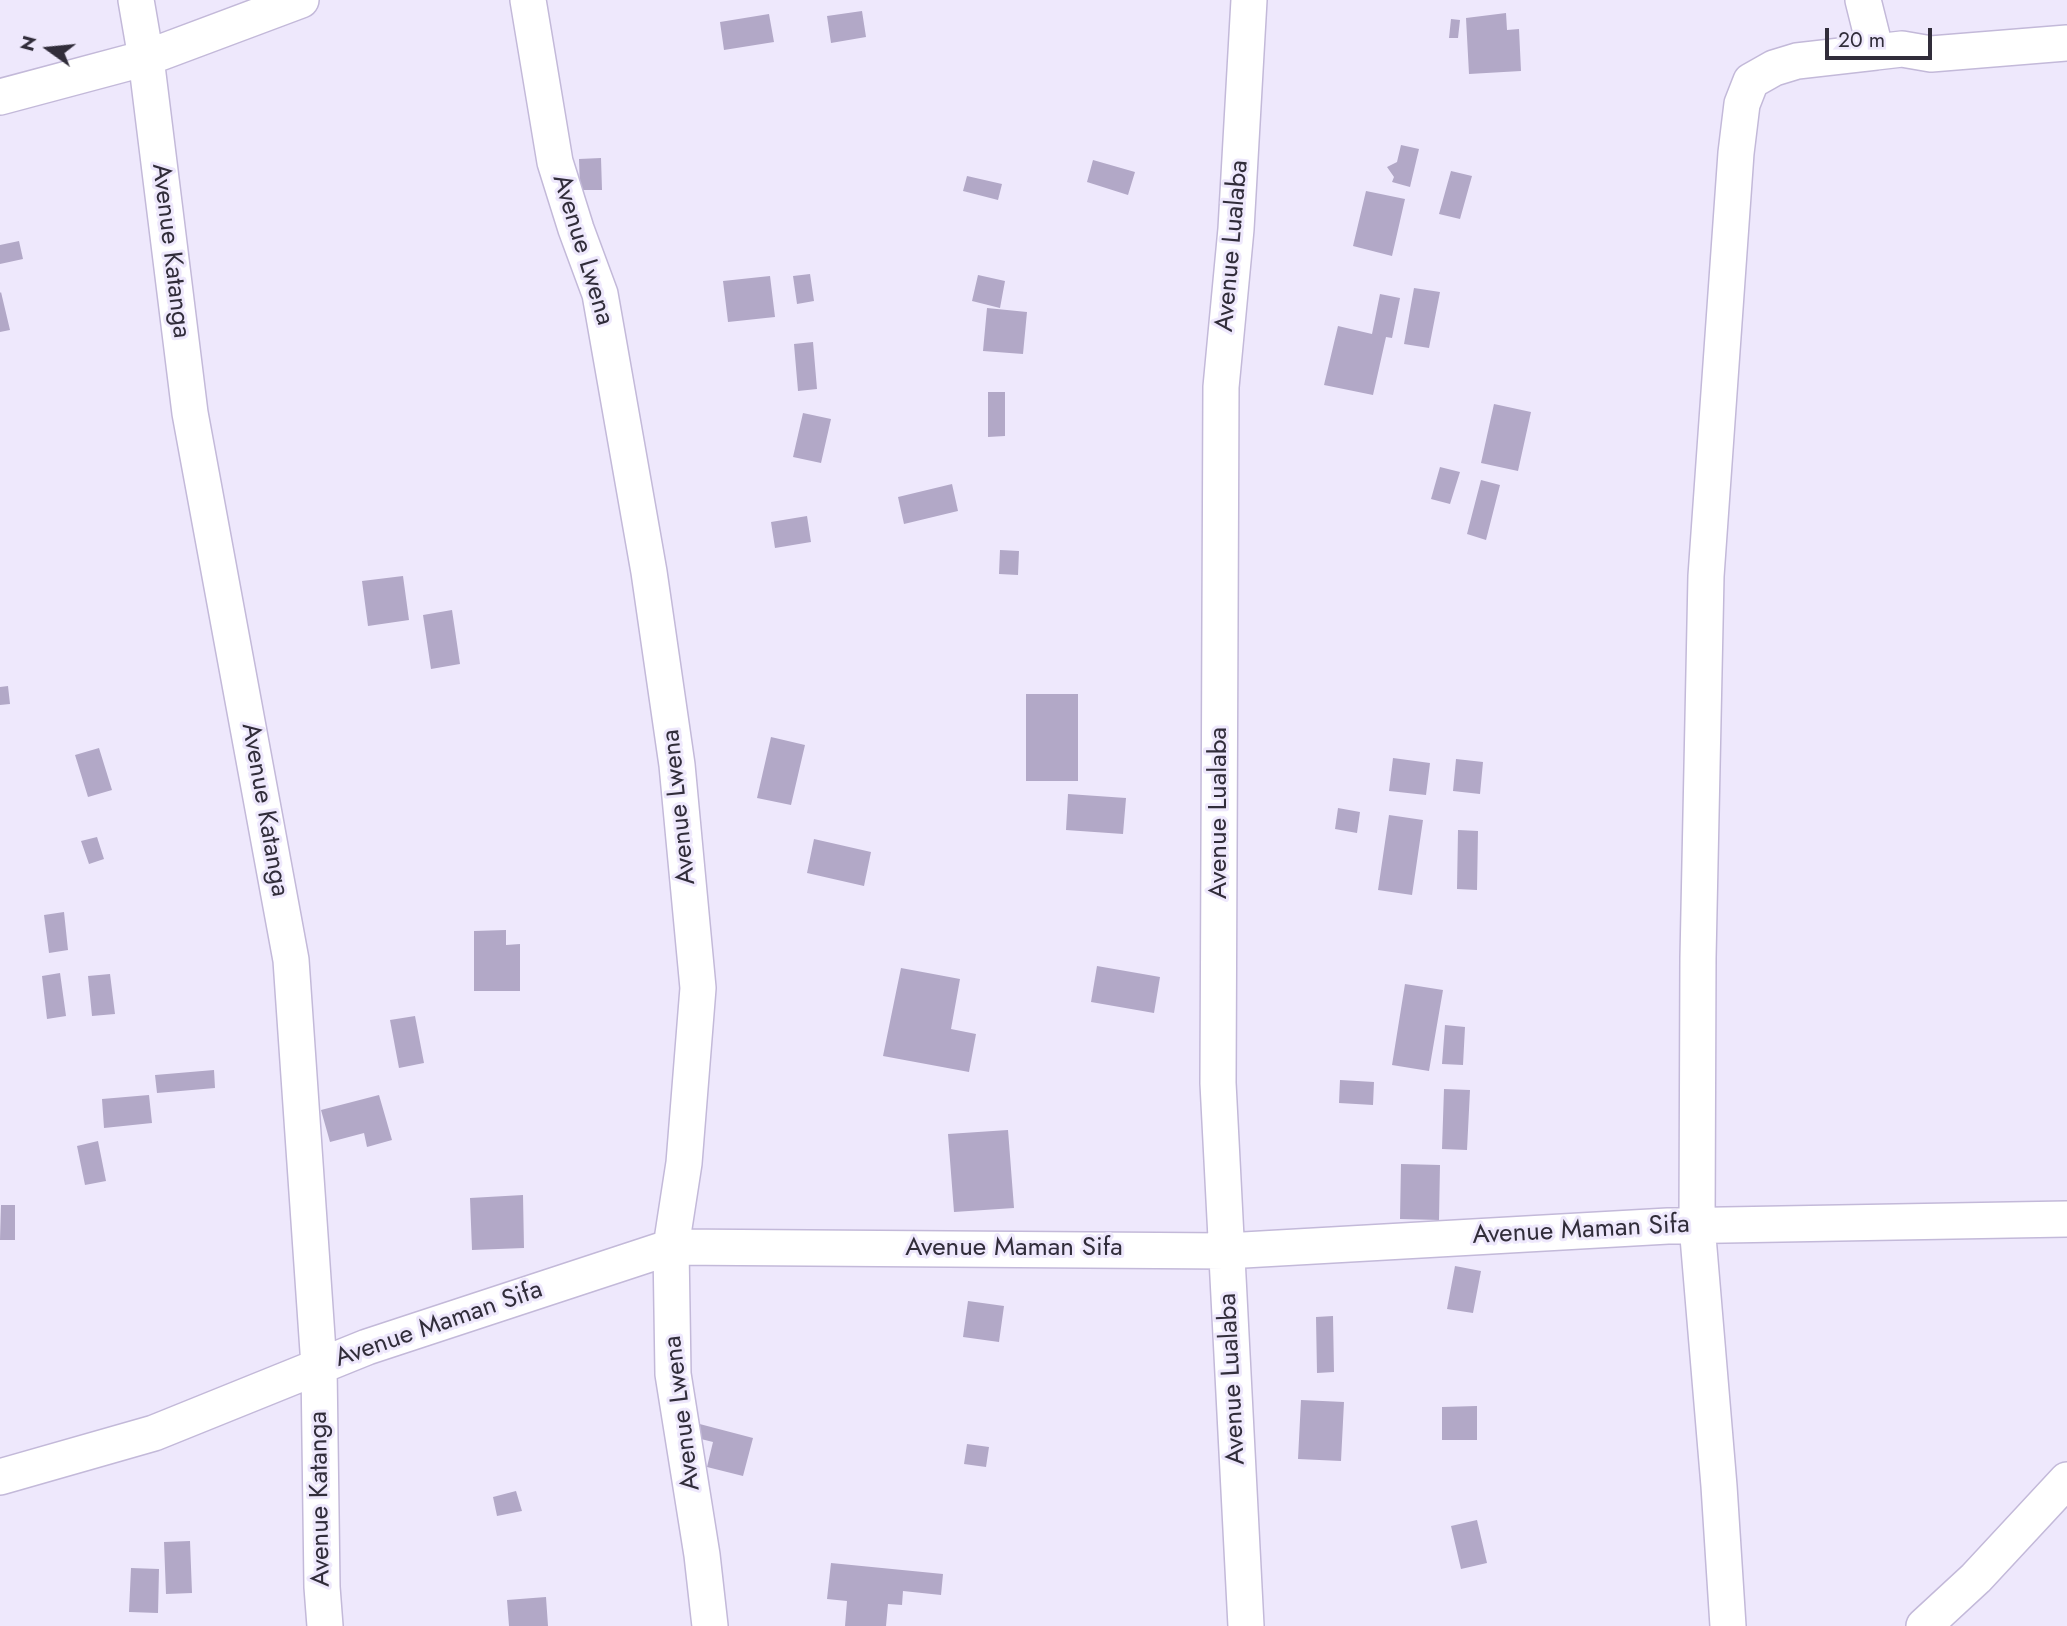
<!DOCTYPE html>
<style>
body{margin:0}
#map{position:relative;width:2067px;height:1626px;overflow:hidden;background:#eee8fc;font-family:Jost,sans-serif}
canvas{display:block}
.north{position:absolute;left:14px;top:14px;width:70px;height:70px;-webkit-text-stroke:5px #eee8fc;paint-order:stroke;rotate:285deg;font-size:19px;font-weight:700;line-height:28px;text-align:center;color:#312d3a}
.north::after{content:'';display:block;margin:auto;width:24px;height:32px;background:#312d3a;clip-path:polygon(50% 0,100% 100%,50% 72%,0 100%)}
.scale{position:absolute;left:1825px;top:28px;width:107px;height:32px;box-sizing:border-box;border:4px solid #312d3a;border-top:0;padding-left:9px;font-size:21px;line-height:24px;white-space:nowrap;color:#312d3a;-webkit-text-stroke:5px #eee8fc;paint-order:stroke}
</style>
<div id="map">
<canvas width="2067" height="1626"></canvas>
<div class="north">N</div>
<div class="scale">20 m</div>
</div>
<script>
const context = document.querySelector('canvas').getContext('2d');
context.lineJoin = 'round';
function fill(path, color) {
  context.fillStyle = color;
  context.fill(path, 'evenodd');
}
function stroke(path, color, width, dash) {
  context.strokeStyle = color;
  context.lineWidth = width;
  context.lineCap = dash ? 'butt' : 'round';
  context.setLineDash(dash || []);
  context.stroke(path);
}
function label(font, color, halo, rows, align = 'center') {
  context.font = font + ' Jost,sans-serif';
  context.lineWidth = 6;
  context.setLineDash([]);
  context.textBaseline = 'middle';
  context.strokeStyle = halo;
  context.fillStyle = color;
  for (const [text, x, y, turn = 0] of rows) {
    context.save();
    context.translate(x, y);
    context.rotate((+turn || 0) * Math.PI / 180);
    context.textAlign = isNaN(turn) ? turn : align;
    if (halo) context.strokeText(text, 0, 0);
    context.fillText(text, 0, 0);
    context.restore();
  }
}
fill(new Path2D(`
 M862,11L866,37L831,43L827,16Z
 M1506,13L1507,30L1519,29L1521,71L1469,74L1466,18Z
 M769,14L774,42L724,50L720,22Z
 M1451,19L1460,20L1458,38H1449Z
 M1401,145L1419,149L1410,187L1392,182L1394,177L1387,167L1397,162Z
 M601,158L602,190H580L579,159Z
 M1093,160L1135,172L1128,195L1087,182Z
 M1451,171L1472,176L1460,219L1439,214Z
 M967,176L1002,184L998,200L963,191Z
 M1366,191L1405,199L1392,256L1353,246Z
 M19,241L23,259L0,264V245Z
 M810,274L814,301L797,304L793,276Z
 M978,275L1005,281L1000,308L972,301Z
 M770,276L775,317L728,322L723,281Z
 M1414,288L1440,292L1429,348L1404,344Z
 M1,292L10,330L0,332V293Z
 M1380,294L1400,298L1392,338L1386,337L1373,395L1324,385L1338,326L1372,334Z
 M987,308L1027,312L1023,354L983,351Z
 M813,342L817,389L798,391L794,344Z
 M988,392H1005V436L988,437Z
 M1494,404L1531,412L1518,471L1481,463Z
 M803,413L831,419L821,463L793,457Z
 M1440,467L1460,472L1450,504L1431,499Z
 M1481,480L1500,485L1486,540L1467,534Z
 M952,484L958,511L904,524L898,497Z
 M807,516L811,542L775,548L771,522Z
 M1000,550L1019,551L1018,575L999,574Z
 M403,576L409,620L368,626L362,581Z
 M452,610L460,664L431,669L423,615Z
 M8,686L10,704L0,705V687Z
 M1026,694H1078V781H1026Z
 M771,737L805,745L791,805L757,798Z
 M99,748L112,790L88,797L75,755Z
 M1393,758L1430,763L1426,795L1389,791Z
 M1456,759L1483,762L1480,794L1453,791Z
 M1068,794L1126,798L1123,834L1066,830Z
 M1338,808L1360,812L1357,833L1335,829Z
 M1389,815L1423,820L1412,895L1378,890Z
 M1458,830L1478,831L1477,890L1457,889Z
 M97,837L104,859L89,864L81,841Z
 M814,839L871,852L864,886L807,873Z
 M64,912L68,950L49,953L44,915Z
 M506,930V945L520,944V991H474V931Z
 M1097,966L1160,977L1154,1013L1091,1002Z
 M901,968L960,979L951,1029L976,1034L969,1072L883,1056Z
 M60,973L66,1016L47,1019L42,976Z
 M110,974L115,1014L92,1016L88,976Z
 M1405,984L1443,990L1429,1071L1392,1065Z
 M415,1016L424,1063L399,1068L390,1020Z
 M1445,1025L1465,1027L1463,1065L1442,1064Z
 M214,1070L215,1088L157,1093L155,1075Z
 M1340,1080L1374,1082L1373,1105L1339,1103Z
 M1444,1089L1470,1090L1467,1150L1442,1149Z
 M149,1095L152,1123L104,1128L102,1099Z
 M379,1095L392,1140L367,1147L364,1133L330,1142L321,1110Z
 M1008,1130L1014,1208L954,1212L948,1134Z
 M98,1141L106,1181L85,1185L77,1146Z
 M1401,1164L1440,1165L1439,1220L1400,1219Z
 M523,1195L524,1248L472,1250L470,1198Z
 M1,1205H15V1240H0Z
 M1455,1266L1481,1271L1473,1313L1447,1309Z
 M968,1301L1004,1306L999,1342L963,1337Z
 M1333,1316L1334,1372L1317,1373L1316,1317Z
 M1301,1400L1344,1402L1341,1461L1298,1459Z
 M1477,1406V1440H1442V1407Z
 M692,1422L753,1438L743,1476L707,1467L713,1442L689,1436Z
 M967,1444L989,1447L986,1467L964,1464Z
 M516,1491L522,1511L497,1516L493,1497Z
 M1477,1520L1487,1563L1461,1569L1451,1526Z
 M190,1541L192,1593L166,1594L164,1542Z
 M831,1563L943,1574L941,1595L903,1591L902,1605L888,1604L886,1626H845L847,1601L827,1599Z
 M131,1568L159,1569L158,1613L129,1612Z
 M546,1597L548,1626H509L507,1600Z`), '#b2a8c7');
const street = new Path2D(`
 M136,0L146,58L190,413L291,960L319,1366L322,1587L325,1626
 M528,0L555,162L576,229L600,294L649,572L677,765L698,988L684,1163L671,1247L673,1374L702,1555L710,1626
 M1863,0L1876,52L1902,49L1931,54L2067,43
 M0,97L146,58L301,0
 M0,1477L154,1433L367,1347L671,1247L1226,1251L1668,1226L2067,1219
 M1246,1626L1218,1083L1221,387L1236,229L1249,0
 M1728,1626L1719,1486L1697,1225L1698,958L1706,576L1736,153L1742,104L1751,81L1774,68L1797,61L1876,52
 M1924,1626L1976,1578L2067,1480`);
stroke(street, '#c3b9d9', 38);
stroke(street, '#fff', 35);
label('26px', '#312d3a', '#eee8fc', [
 ["Avenue Lualaba",1233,246,-85],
 ["Avenue Lwena",582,250,73],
 ["Avenue Katanga",170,251,83],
 ["Avenue Lwena",680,807,-96],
 ["Avenue Katanga",264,810,80],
 ["Avenue Lualaba",1220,813,-90],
 ["Avenue Maman Sifa",1581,1231,-3],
 ["Avenue Maman Sifa",1014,1249],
 ["Avenue Maman Sifa",439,1325,-19],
 ["Avenue Lualaba",1233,1379,-93],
 ["Avenue Lwena",683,1413,-97],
 ["Avenue Katanga",321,1499,-91]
]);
</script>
